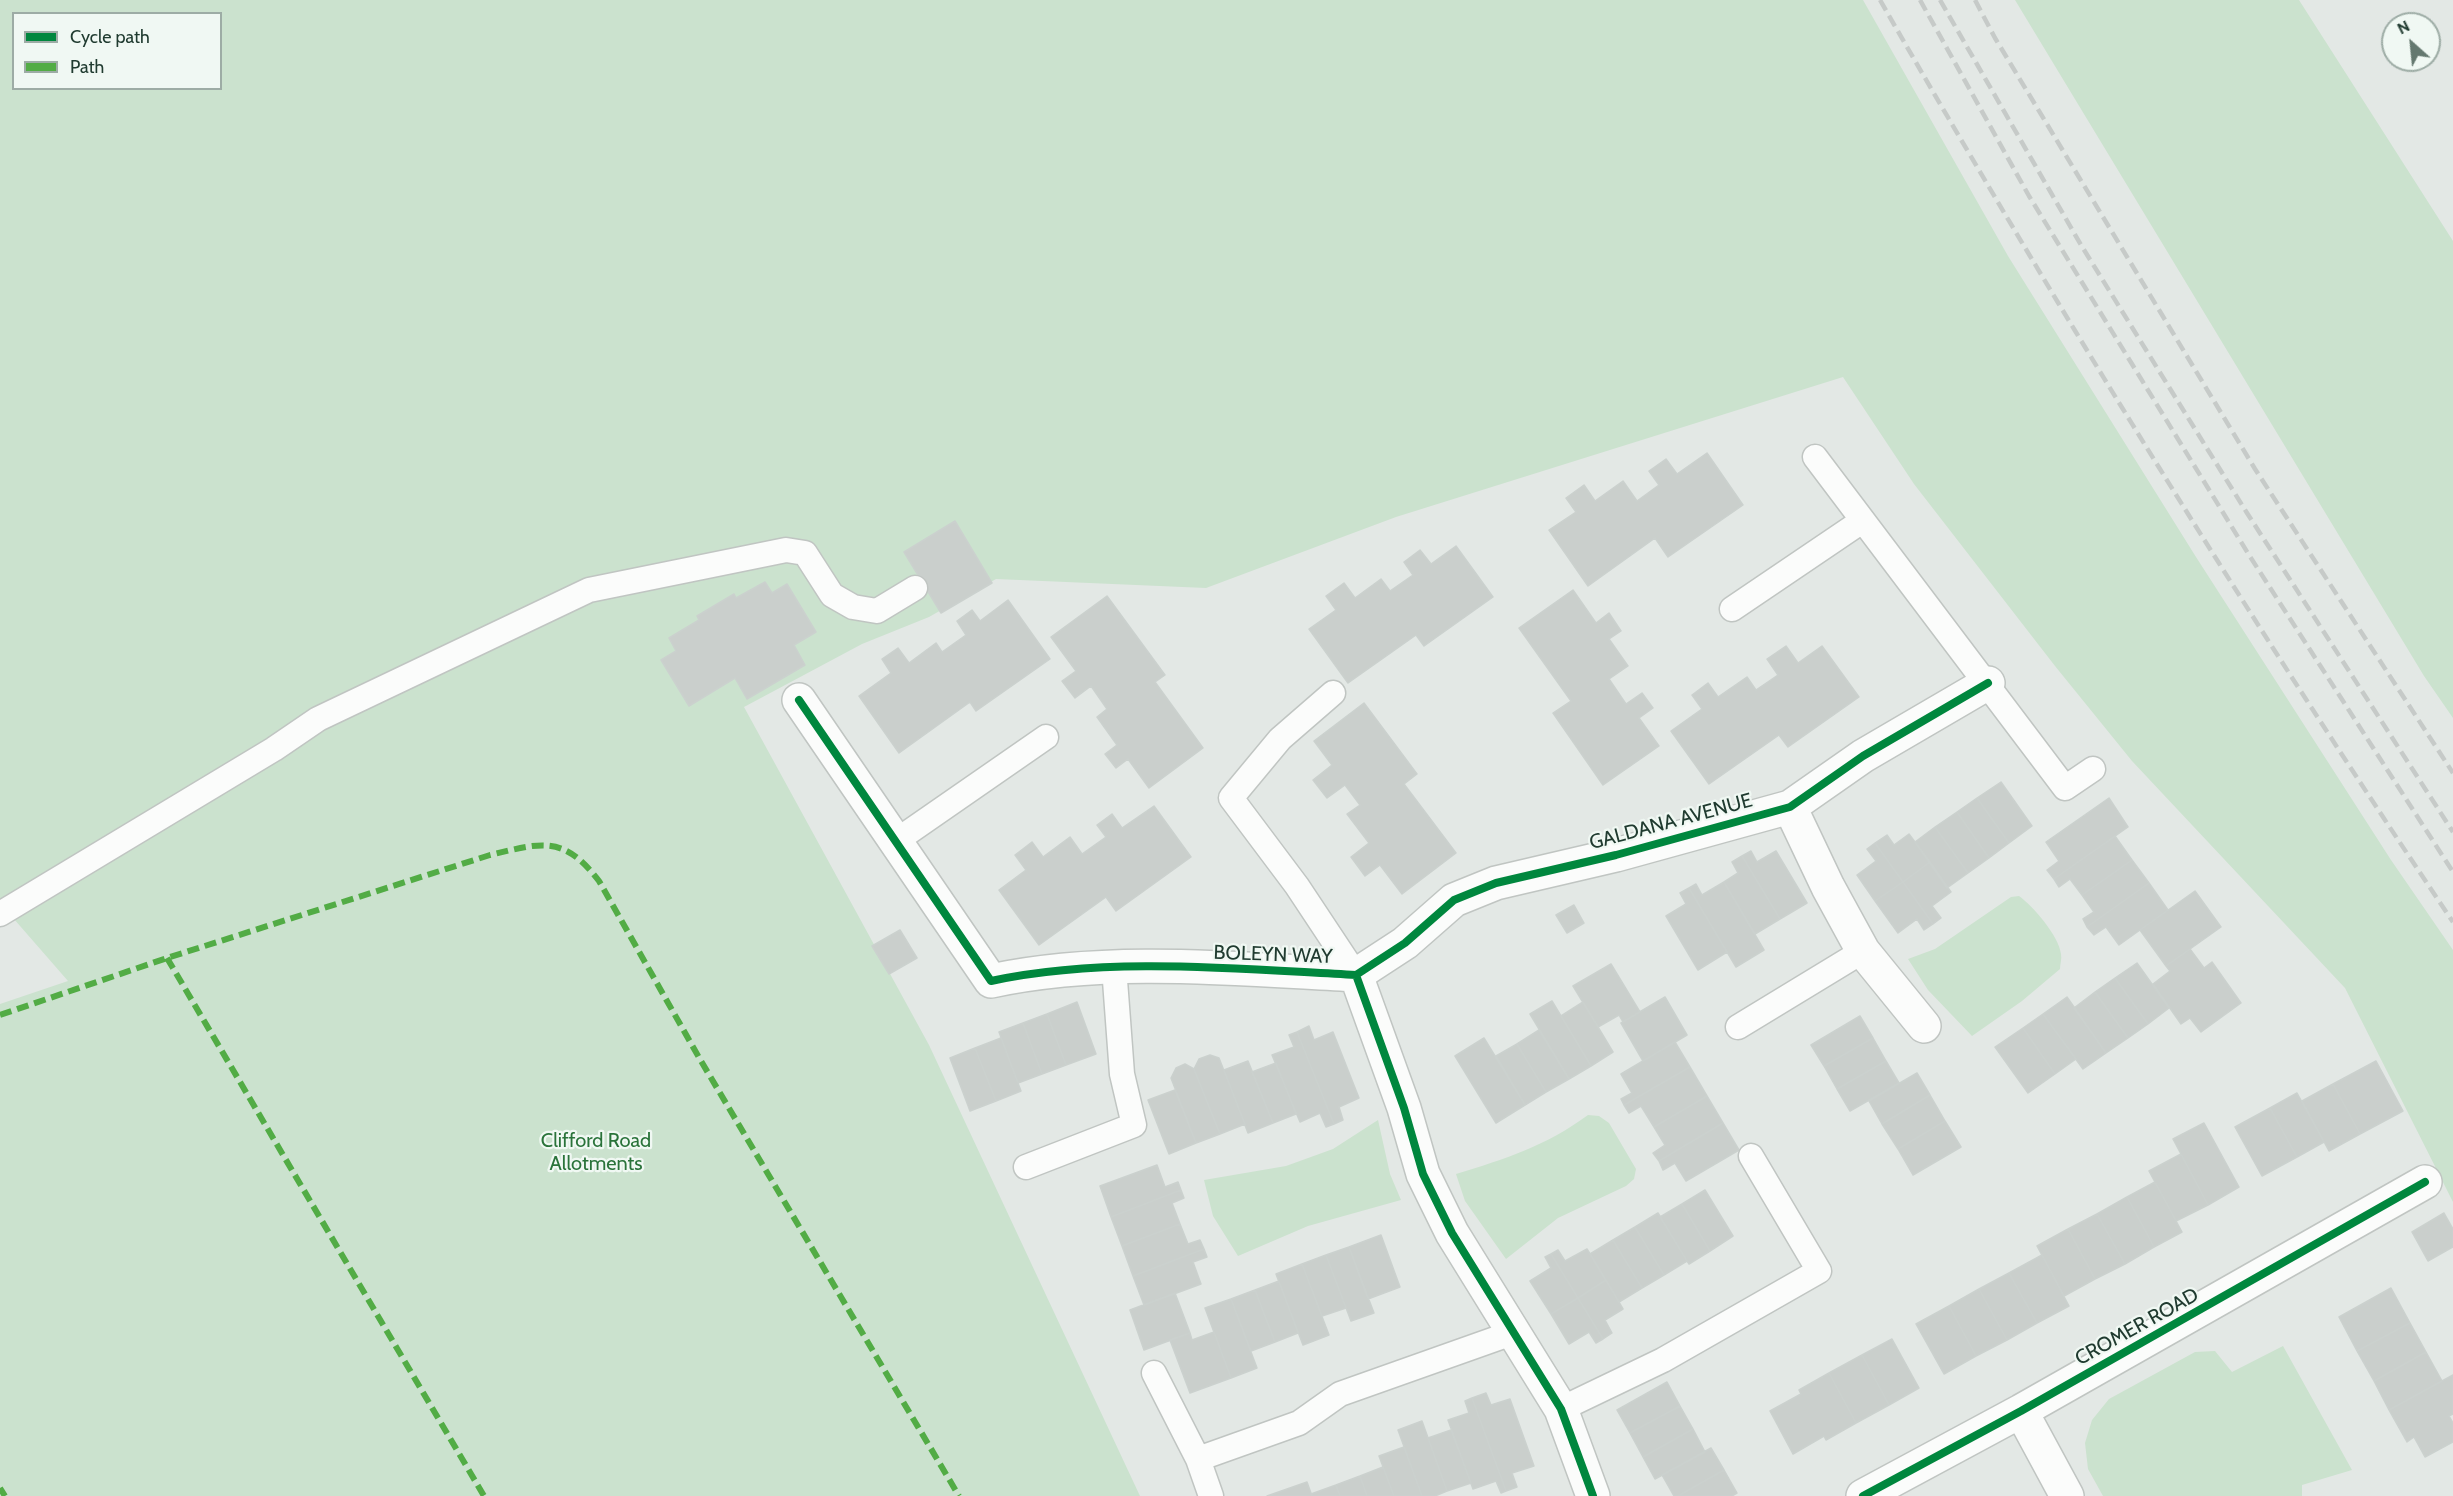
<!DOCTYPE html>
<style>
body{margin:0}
#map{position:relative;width:2453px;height:1496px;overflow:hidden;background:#e3e8e5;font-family:Cabin,sans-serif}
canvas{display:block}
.legend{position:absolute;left:12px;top:12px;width:210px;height:78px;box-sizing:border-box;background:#f0f8f3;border:2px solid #9daca5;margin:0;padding:8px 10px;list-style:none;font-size:18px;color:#203b30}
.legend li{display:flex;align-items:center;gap:12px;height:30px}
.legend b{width:30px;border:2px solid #9daca5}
.north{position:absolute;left:2381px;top:12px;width:60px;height:60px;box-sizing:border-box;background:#f0f8f3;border:2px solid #9daca5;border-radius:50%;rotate:333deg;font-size:16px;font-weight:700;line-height:24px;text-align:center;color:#203b30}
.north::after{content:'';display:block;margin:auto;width:21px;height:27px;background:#64786f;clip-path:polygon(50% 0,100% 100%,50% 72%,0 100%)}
</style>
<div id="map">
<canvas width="2453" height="1496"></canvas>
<ul class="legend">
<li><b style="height:8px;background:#00873e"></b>Cycle path</li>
<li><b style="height:8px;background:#52ac45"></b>Path</li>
</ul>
<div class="north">N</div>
</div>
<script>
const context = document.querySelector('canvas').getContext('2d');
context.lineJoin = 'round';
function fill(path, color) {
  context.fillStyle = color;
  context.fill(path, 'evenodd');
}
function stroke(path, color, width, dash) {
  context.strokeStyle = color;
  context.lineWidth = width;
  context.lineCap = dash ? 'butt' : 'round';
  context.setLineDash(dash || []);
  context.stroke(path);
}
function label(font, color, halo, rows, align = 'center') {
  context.font = font + ' Cabin,sans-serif';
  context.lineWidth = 4.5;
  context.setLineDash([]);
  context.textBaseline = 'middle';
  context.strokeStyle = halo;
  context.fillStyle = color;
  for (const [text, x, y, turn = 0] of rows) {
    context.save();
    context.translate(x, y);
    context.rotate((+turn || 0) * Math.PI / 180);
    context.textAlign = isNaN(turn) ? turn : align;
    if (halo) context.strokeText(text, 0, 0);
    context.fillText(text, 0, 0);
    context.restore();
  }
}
fill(new Path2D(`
 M0,0H1863L2008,256L2196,557L2391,860L2453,950V1202L2345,988L2132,761L2055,666L1914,484L1843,377L1396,517L1206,588L996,579L929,617L862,644L744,707L929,1045L1140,1496H0V1004L68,981L0,903ZM14,14H220V88H14Z
 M2015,0H2299L2453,241V718L2424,676Z
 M2019,896C2033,906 2059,936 2061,954C2062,959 2060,964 2060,969L2022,1001L1972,1036L1928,990L1908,959L1935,949L2011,897Z
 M1588,1115L1599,1116L1609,1123L1636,1169L1634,1179L1626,1186L1558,1218L1506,1259L1465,1201L1456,1174C1505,1159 1546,1146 1588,1115Z
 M1378,1120L1390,1174L1401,1200L1308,1226L1238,1256L1213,1216L1204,1180L1286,1166L1333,1149Z
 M2283,1346L2352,1470L2302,1485V1496H2103L2088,1469L2085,1443L2092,1420L2109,1399L2195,1352L2215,1351L2232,1372Z`), '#cbe2ce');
const building = new Path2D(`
 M1707,453L1743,505L1668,557L1655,538L1588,586L1549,530L1576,512L1566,498L1584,485L1595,501L1623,481L1637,501L1659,485L1649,471L1666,459L1677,474Z
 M955,521L992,583L941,613L904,552Z
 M1456,546L1493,597L1424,646L1416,635L1348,683L1309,629L1336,610L1326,596L1344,583L1355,598L1381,579L1390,591L1413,575L1404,562L1420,550L1431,564Z
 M765,582L772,593L787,584L816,632L794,645L805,665L747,699L735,678L689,706L661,660L676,651L669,638L699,620L697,616L734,594L736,598Z
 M1573,590L1596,623L1609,613L1621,631L1609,639L1628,666L1609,679L1626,704L1642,693L1653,708L1639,718L1659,746L1603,785L1553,713L1571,701L1519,628Z
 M1107,596L1165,675L1155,682L1203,748L1149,788L1128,759L1116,768L1105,754L1117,745L1097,717L1107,709L1091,686L1075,698L1062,681L1076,671L1051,637Z
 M1008,600L1050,659L976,711L970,702L899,753L859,696L891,673L882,659L898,648L909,663L936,643L942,652L966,635L957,621L972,610L980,621Z
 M1786,646L1798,663L1822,646L1859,697L1788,747L1779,735L1709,784L1671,731L1702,709L1692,695L1708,683L1718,697L1747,677L1756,690L1778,675L1767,659Z
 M1364,703L1417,774L1404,784L1456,853L1402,894L1380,865L1365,876L1351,857L1369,843L1347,814L1360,805L1345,785L1327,798L1313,780L1332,765L1314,741Z
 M2001,782L2032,826L2009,843L1977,798Z
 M1977,798L2009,843L1989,858L1957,812Z
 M2109,798L2128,827L2054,879L2047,870L2059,861L2046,842Z
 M1154,806L1191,857L1116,911L1106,897L1039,945L999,890L1026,870L1015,855L1032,842L1043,857L1070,837L1082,854L1106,837L1097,825L1112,814L1122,828Z
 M1957,812L1989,858L1968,873L1935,827Z
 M1935,827L1968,873L1947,888L1915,842Z
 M1909,834L1930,862L1903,882L1875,843L1887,835L1894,845Z
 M2115,836L2132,860L2082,895L2070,879L2059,887L2054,879Z
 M1875,843L1903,882L1875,901L1857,875L1876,861L1867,849Z
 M1751,851L1757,862L1776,851L1807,903L1780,919L1742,856Z
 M1742,856L1780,919L1755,934L1724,882L1738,873L1732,862Z
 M2132,860L2149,883L2087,927L2083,919L2094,912L2082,895Z
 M1930,862L1951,892L1932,906L1941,918L1933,924L1903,882Z
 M1724,882L1764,950L1736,967L1689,888L1696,884L1702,895Z
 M1903,882L1933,924L1924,930L1917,919L1898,933L1875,901Z
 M2149,883L2168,910L2119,945L2106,927L2094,935L2087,927Z
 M1689,888L1727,952L1698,970L1666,916L1686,904L1680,893Z
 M2195,891L2221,927L2166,966L2140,930Z
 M1574,905L1584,923L1567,933L1556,915Z
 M900,930L917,958L889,974L872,946Z
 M2190,949L2204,968L2212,962L2241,1003L2201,1032L2190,1018L2181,1024L2153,984L2170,971L2166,966Z
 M2137,963L2169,1008L2148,1024L2115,978Z
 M1611,964L1640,1012L1623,1022L1619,1015L1598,1027L1573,986Z
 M2115,978L2148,1024L2128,1038L2095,992Z
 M2095,992L2128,1038L2106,1053L2074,1008Z
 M1665,997L1687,1035L1643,1061L1621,1023Z
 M2067,997L2106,1053L2083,1069L2043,1014Z
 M1552,1001L1591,1066L1569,1079L1530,1014Z
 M1077,1002L1096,1054L1066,1065L1047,1014Z
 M1583,1002L1613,1052L1591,1066L1561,1016Z
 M1047,1014L1066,1065L1042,1074L1023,1023Z
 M2043,1014L2076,1059L2055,1074L2023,1028Z
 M1860,1016L1873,1038L1824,1066L1811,1045Z
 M1023,1023L1042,1074L1018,1083L999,1032Z
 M1309,1026L1314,1040L1333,1032L1359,1098L1339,1107L1343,1120L1334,1124L1297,1032Z
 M2023,1028L2055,1074L2028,1093L1995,1047Z
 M1539,1030L1569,1079L1546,1092L1517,1044Z
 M1297,1032L1334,1124L1326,1127L1320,1113L1300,1122L1272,1055L1294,1047L1289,1035Z
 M1001,1038L1021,1091L996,1101L975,1048Z
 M1484,1038L1525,1105L1496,1123L1455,1056Z
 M1873,1038L1886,1061L1837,1089L1824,1066Z
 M1675,1042L1690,1067L1624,1105L1621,1099L1632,1093L1621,1074Z
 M1517,1044L1546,1092L1525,1105L1496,1056Z
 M975,1048L996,1101L970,1111L950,1058Z
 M1210,1055L1219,1058L1245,1124L1220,1134L1194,1069L1199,1059Z
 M1248,1061L1273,1123L1248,1133L1224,1070Z
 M1886,1061L1899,1083L1850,1111L1837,1089Z
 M2376,1061L2403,1111L2360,1134L2333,1084Z
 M1276,1063L1296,1114L1273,1123L1252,1072Z
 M1185,1064L1194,1069L1220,1134L1196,1143L1171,1078L1176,1068Z
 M1690,1067L1707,1096L1654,1127L1641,1106L1629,1113L1624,1105Z
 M1917,1073L1930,1095L1882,1124L1869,1101Z
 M2333,1084L2360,1134L2329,1151L2302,1101Z
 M1175,1090L1196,1143L1169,1154L1148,1100Z
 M2297,1093L2324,1142L2297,1157L2270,1108Z
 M1930,1095L1945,1121L1898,1149L1882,1124Z
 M1707,1096L1723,1123L1659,1161L1653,1153L1665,1145L1654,1127Z
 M2270,1108L2297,1157L2262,1176L2235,1127Z
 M1945,1121L1961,1147L1913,1175L1898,1149Z
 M1723,1123L1739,1150L1686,1181L1675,1163L1663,1170L1659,1161Z
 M2204,1123L2239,1187L2208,1205L2173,1139Z
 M2181,1154L2208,1205L2176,1221L2149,1171Z
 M1157,1165L1165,1187L1178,1182L1181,1190L1111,1217L1100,1186Z
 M2155,1182L2182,1232L2154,1247L2127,1197Z
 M1181,1190L1184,1198L1172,1203L1180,1224L1122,1246L1111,1217Z
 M1705,1190L1733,1236L1710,1251L1682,1204Z
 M2127,1197L2154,1247L2125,1264L2097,1214Z
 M1682,1204L1710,1251L1689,1264L1660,1217Z
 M1658,1213L1687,1261L1664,1275L1635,1227Z
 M2444,1213L2453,1229V1247L2428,1261L2412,1232Z
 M2097,1214L2125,1264L2095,1279L2068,1229Z
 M1180,1224L1188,1244L1200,1240L1204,1249L1133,1276L1122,1246Z
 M1635,1227L1664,1275L1642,1288L1613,1240Z
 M2068,1229L2095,1279L2064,1296L2037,1246Z
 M1381,1235L1400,1287L1368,1299L1349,1247Z
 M1613,1240L1642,1288L1619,1302L1590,1254Z
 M1349,1247L1374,1313L1351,1321L1326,1255Z
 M1204,1249L1207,1257L1193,1262L1201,1284L1144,1305L1133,1276Z
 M1587,1249L1606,1280L1578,1298L1551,1254L1558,1250L1565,1261Z
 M1551,1254L1578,1298L1551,1314L1530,1281L1551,1268L1545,1257Z
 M1326,1255L1346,1308L1322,1316L1302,1264Z
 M2042,1255L2069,1306L2037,1323L2009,1273Z
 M1302,1264L1329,1335L1303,1345L1276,1274Z
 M2009,1273L2037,1323L2007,1340L1979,1289Z
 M1606,1280L1623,1309L1605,1320L1612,1333L1603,1339L1578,1298Z
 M1279,1281L1298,1333L1275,1342L1255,1290Z
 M2391,1288L2410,1323L2357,1351L2339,1317Z
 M1979,1289L2007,1340L1976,1356L1949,1306Z
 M1255,1290L1275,1342L1251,1351L1231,1299Z
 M1175,1293L1190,1333L1144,1350L1130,1310Z
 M1578,1298L1603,1339L1596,1343L1589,1332L1569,1344L1551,1314Z
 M1231,1299L1257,1368L1231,1378L1205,1308Z
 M1949,1306L1976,1356L1944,1374L1916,1324Z
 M2410,1323L2426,1352L2374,1381L2357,1351Z
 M1214,1332L1231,1378L1190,1393L1170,1340L1190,1333L1192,1340Z
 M1892,1339L1919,1388L1889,1405L1862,1355Z
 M2426,1352L2442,1381L2389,1410L2374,1381Z
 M1862,1355L1889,1405L1856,1423L1829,1373Z
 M1829,1373L1856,1423L1826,1440L1824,1436L1793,1454L1770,1411L1801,1394L1799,1390Z
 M2453,1375V1414L2449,1416L2453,1423V1442L2425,1457L2414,1437L2407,1442L2389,1410Z
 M1667,1382L1680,1406L1630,1433L1617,1410Z
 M1486,1393L1491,1405L1510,1399L1534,1466L1512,1473L1517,1487L1506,1491L1472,1398Z
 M1472,1398L1506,1491L1501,1493L1496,1481L1473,1489L1448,1420L1469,1413L1465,1401Z
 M1680,1406L1693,1429L1643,1457L1630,1433Z
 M1422,1421L1447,1491L1435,1496H1422L1398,1430Z
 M1693,1429L1705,1452L1655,1479L1643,1457Z
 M1451,1430L1471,1483L1447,1491L1428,1438Z
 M1404,1447L1422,1496H1394L1379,1456Z
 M1711,1448L1724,1470L1678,1496H1674L1662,1475Z
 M1383,1467L1394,1496H1367L1360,1476Z
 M1724,1470L1737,1493L1732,1496H1678Z
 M1360,1476L1367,1496H1340L1336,1485Z
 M1307,1482L1312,1496H1267Z
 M1336,1485L1340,1496H1312L1311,1494Z`);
fill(building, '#cacfcc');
stroke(building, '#cbd1ce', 1.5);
const lane = new Path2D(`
 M1815,457L2065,788L2093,769
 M1732,609L1862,521
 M1333,693L1280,739L1231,798L1297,886L1356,975
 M896,841L1046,737
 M0,914L274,749L318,719L589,590L786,550L805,553L832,595L853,607L877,611L915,588
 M1738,1027L1863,951
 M1026,1167L1134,1125L1122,1074L1114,967
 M1154,1373L1198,1459L1211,1496
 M1561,1409L1663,1360L1819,1271L1751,1156
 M1198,1459L1299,1423L1340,1394L1515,1332`);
const street = new Path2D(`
 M799,700L991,981C1107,956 1238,969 1356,975
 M1790,807L1828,887L1863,951L1924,1026
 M1356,975L1405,943L1454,900L1496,883L1616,855L1790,807L1863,756L1988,683
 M1356,975L1404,1108L1423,1174L1452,1233L1561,1409L1593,1496
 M2021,1411L2067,1496
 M1863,1496L2021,1411L2425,1182`);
stroke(lane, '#c0c5c2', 27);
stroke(street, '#c0c5c2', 36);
stroke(lane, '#fbfcfb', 24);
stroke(street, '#fbfcfb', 33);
stroke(new Path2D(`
 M1880,0C2060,314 2251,622 2453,922
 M1920,0L2029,196L2249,555L2453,872
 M1940,0L2081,245L2247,513L2453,832
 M1975,0L1995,38L2255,469L2453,773`), '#c6cac8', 4.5, [12, 6]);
stroke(new Path2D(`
 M167,958L484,1496
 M0,1015L167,958L490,855C541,843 563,834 599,881L701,1061L959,1496
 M0,1488L5,1496`), '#52ac45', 6, [12, 6]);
stroke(new Path2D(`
 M799,700L991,981C1107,956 1238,969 1356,975
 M1356,975L1405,943L1454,900L1496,883L1616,855L1790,807L1863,756L1988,683
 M1356,975L1404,1108L1423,1174L1452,1233L1561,1409L1593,1496
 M1863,1496L2021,1411L2425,1182`), '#00873e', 8);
label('20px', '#203b30', '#f0f8f3', [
 ["GALDANA AVENUE",1671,822,-15],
 ["BOLEYN WAY",1273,955,2],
 ["CROMER ROAD",2137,1327,-29]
]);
label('20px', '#2a733a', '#f0f8f3', [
 ["Clifford Road",596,1141],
 ["Allotments",596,1164]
]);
</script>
